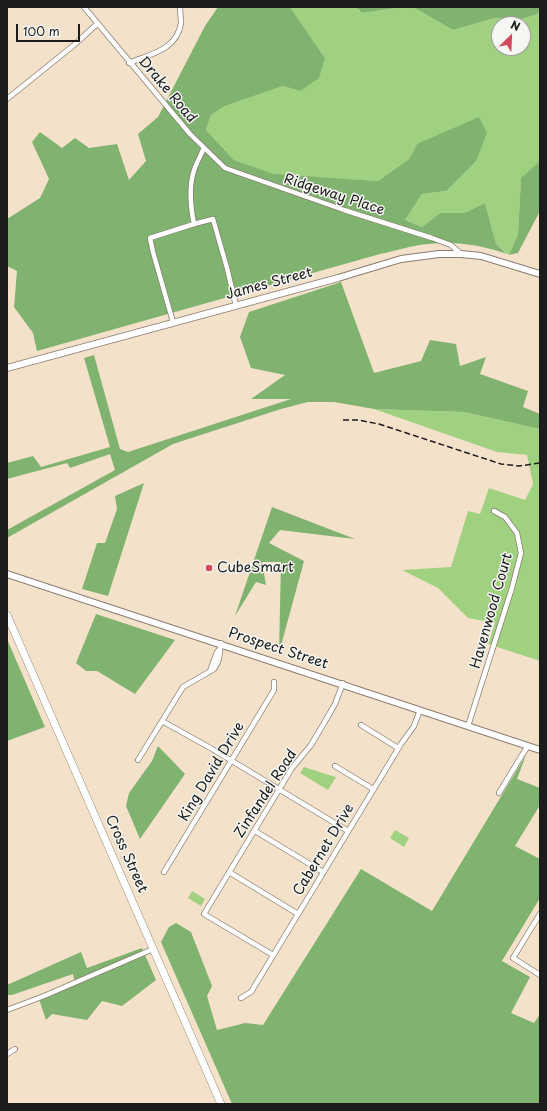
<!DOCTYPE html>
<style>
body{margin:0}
#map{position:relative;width:547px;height:1111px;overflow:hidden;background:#f4e1ca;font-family:"Playpen Sans",sans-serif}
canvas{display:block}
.frame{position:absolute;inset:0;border:8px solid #1c1c1c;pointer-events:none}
.north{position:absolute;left:491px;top:16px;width:40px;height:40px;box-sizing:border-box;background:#f6f6f2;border:1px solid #9f9f9c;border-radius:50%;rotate:24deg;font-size:11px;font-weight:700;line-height:16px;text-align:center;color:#1c1c1c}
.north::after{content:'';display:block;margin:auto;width:14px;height:18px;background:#d1495b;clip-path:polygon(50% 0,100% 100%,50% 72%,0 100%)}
.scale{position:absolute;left:16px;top:24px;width:64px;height:18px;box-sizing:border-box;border:2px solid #1c1c1c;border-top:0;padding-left:5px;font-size:12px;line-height:14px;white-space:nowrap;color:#1c1c1c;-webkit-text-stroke:3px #f6f6f2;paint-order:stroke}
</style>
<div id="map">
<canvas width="547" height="1111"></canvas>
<div class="frame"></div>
<div class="north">N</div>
<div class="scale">100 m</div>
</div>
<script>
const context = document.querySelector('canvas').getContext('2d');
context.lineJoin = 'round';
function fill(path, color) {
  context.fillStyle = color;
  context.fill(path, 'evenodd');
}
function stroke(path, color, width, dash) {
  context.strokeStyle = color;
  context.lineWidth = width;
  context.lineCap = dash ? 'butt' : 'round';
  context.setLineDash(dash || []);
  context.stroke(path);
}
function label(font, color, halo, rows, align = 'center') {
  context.font = font + ' "Playpen Sans",sans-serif';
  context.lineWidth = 3;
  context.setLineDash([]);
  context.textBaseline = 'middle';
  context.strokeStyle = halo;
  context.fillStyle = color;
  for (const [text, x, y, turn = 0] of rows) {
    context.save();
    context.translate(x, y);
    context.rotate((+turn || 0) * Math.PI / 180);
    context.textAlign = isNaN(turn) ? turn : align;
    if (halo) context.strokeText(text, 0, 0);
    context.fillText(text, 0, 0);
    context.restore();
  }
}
fill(new Path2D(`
 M290,7H356L362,13L403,7H413L453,30L495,18L522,19L538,14L540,7V161L521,179L518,234L509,255L496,244L485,203L464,213H440L422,227L405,220L422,194L446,191L417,144L409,159L378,181L273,175L234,160L206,130L211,115L225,106L283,86L300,91L325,58ZM499,24H523V48H499Z
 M374,409L464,412L540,429V661L488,644L495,623L468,618L438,588L402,570L451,567L468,511L480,514L489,488L525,500L533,484L527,455L497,452Z
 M304,767L329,775L336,777L328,790L300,773Z
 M395,830L409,838L404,847L390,838Z
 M192,891L205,899L201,906L188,898Z`), '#a0d181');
fill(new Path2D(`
 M218,7H290L325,58L319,78L300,91L283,86L225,106L211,115L206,130L234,160L273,174L378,181L409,159L417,144L479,117L487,133L476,161L446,191L422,194L405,220L422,227L440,213H464L485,203L496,244L507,254C481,245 456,241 429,244C413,245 396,251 380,254L37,351L33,333L14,307L17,271L7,266V219L40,198L49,179L32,142L40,132L62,148L75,138L89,148L117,144L129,180L146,161L138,134L158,117L205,26Z
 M356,7H403L362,13Z
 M413,7H540L538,14L522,19L495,18L453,30Z
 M540,161V211L518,253L509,255L518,234L521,178Z
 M341,282L374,373L421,361L430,340L456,344L460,366L486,357L480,374L528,391L523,407L540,414V429L464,412L374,409L334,402H308L281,409L173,444L7,538V530L115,470L110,454L70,468L67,463L7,479V463L33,456L41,467L110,447L84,358L94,355L120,449L128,452L291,399H251L285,375L251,368L240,337L249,312Z
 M144,483L108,596L82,589L97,543H105L117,509L115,496Z
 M272,507L355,539L280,530L269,543L304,561L279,653L281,562H262L266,585L256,582L235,616Z
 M96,614L175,640L135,694L97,671H86L76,663Z
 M7,639L45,727L7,741Z
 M158,746L185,774L140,839L126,806L129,793L152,761Z
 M526,755L517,779L540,788V805L515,846L540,859V898L502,961L530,977L511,1013L534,1023L540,1014V1104H232L161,942L169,927L176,923L191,932L212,986L207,996L217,1030L245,1023L263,1025L361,869L432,911Z
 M142,948L156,980L122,1006L102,1001L87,1020L52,1014L46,1020L39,999L75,983L73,974L12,995H7V985L81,952L87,968Z`), '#80b36f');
const minor = new Path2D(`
 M84,7L190,134L225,168L344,210L432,238L451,245L461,254
 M129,63C151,54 177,50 181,23C181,18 180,12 180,7
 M7,99L74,45L97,24
 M194,224L213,219L227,268L236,306
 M173,322L153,252L150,238L194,224C191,209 189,189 193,174C195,165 200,157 204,148
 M210,671L217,652L220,649
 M162,721L214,750L348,831
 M361,725L398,748
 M468,726L512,588L521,553L517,533L505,517L494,511
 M138,760L183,687L214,669C221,659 219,654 221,643
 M335,766L373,789
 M499,793L522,755L528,746
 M255,831L323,872
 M164,872L274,690V682
 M229,872L298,914
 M540,914L513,958L540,975
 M273,955L204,914L292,768L311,745L327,718L335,704L343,683
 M241,998L251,992L401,744L414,726L420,710
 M7,1010L44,996L153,949
 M7,1054L15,1049`);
const tertiary = new Path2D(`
 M7,368L338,278L401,259L439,254H461L481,256L540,274
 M7,574C185,632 363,690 540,750`);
const secondary = new Path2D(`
 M7,615L221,1104`);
stroke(minor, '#887e73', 6);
stroke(tertiary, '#887e73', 8);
stroke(secondary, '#887e73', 8);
stroke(minor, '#fff', 4.5);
stroke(tertiary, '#fff', 6);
stroke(secondary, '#fff', 7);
stroke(new Path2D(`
 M343,420H358L379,424L501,464L519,466L540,463`), '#1c1c1c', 1.5, [6, 3]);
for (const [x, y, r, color] of [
 [209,568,4,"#d1495b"]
]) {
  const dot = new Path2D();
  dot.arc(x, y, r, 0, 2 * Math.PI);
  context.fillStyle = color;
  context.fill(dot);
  stroke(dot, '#f6f6f2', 1.5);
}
label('14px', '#1c1c1c', '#f6f6f2', [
 ["Drake Road",167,90,50],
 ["Ridgeway Place",334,195,18],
 ["James Street",269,284,-15],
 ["Havenwood Court",492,611,-74],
 ["Prospect Street",278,649,18],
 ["King David Drive",212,772,-59],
 ["Zinfandel Road",266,794,-57],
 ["Cabernet Drive",324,850,-59],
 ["Cross Street",126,854,66]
]);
label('14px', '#1c1c1c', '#f6f6f2', [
 ["CubeSmart",217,568]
], 'left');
</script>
